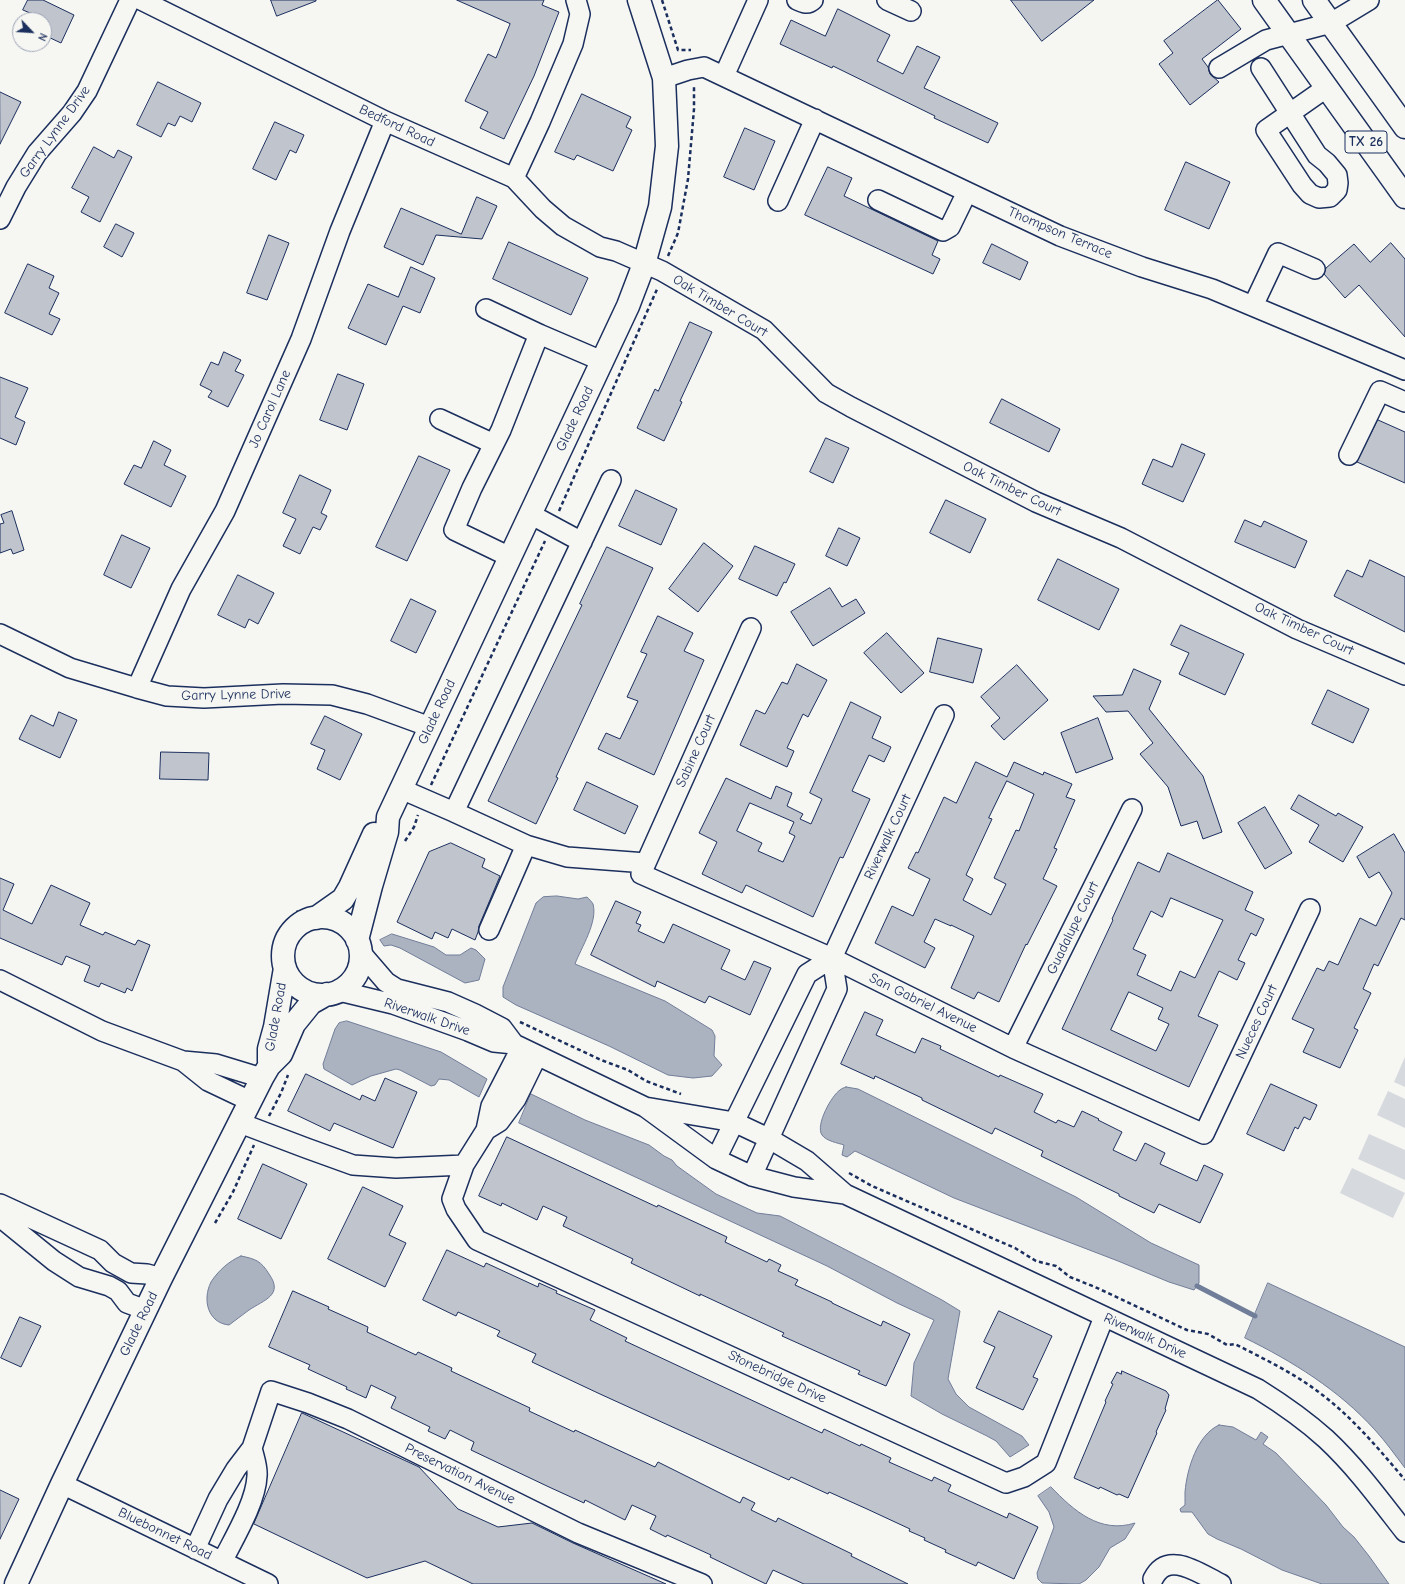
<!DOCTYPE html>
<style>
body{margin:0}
#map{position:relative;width:1405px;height:1584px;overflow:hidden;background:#f6f6f2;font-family:"Comic Neue",sans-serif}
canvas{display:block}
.north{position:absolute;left:12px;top:12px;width:40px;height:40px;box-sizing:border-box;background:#f6f6f2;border:1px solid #9ea6b7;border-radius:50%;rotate:115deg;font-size:11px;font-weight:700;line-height:16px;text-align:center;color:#1b2f5e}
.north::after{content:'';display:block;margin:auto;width:14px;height:18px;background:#1b2f5e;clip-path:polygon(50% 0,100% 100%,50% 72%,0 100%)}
</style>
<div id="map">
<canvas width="1405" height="1584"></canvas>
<div class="north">N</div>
</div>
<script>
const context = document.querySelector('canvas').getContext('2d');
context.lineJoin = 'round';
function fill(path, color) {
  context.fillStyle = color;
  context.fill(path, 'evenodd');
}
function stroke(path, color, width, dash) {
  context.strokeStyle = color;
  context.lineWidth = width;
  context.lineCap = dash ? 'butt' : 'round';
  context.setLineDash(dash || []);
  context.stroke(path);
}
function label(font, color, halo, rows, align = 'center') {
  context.font = font + ' "Comic Neue",sans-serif';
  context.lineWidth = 3;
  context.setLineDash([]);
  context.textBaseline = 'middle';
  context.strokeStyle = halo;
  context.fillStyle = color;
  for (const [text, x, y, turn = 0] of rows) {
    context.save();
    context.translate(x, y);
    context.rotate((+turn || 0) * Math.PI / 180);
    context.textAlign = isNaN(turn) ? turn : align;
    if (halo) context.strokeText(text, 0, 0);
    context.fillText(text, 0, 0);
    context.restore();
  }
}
fill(new Path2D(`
 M1405,1057V1087L1394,1082Z
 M1388,1091L1405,1099V1128L1377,1115Z
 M1369,1134L1405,1150V1180L1358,1159Z
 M1352,1168L1405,1193L1393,1218L1340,1193Z`), '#d6d9dd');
const water = new Path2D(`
 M557,896L578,899L587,897C589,899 592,902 593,904C598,922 581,948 575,964L665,1001L712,1030L715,1036L714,1056L722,1065L712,1076L693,1078L668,1075L609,1046L516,1005L503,997V987L536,903L543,897Z
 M392,934L434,947L446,955H460L471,948L476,950L485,959L479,980L465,983L400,948L391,945L384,946L380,940Z
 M347,1021L441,1052L487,1079L479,1097L449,1080L439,1079L435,1085L431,1086L400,1070L396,1069L371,1076L352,1085L324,1069L323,1064L335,1029L339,1023Z
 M846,1087L858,1089L1076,1197L1151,1243L1199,1265V1283L1194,1290L1169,1282L1118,1261L954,1198L855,1151L847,1157L842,1155L844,1145C838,1143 826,1141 822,1135C815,1125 832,1095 840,1090C842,1088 844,1088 846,1087Z
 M531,1094L585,1120L649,1145L664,1156L672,1160L677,1166L716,1194L757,1213L780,1216L893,1274L942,1300L960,1311L948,1379L956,1394L969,1407L1022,1436L1029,1445L1010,1457L996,1441L987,1436L942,1414L911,1396L914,1363L934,1320L897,1303L827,1266L519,1123Z
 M241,1256C256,1259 261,1261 269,1274C284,1295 264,1300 249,1310C242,1315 236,1320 229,1325C208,1323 202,1300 211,1282C218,1271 229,1261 241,1256Z
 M1268,1283L1405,1347V1468C1395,1455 1386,1442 1375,1430C1339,1390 1292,1361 1245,1338Z
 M1219,1425L1233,1427L1256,1440L1261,1432L1268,1437L1263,1444L1276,1453L1326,1505L1343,1527L1354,1537L1369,1556L1389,1584H1322L1282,1570L1241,1549L1217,1539L1208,1534L1192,1512H1181L1180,1509L1185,1505C1185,1500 1185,1496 1185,1492C1187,1469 1197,1435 1219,1425Z
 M1051,1487C1074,1511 1100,1534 1135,1523L1125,1539L1110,1548L1099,1567L1086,1580L1079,1584L1042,1583L1038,1579L1037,1573L1054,1527L1049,1512L1038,1496Z`);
fill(water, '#abb2c0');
stroke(water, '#717e99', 1);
stroke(new Path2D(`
 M1197,1286L1255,1316`), '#717e99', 5);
const building = new Path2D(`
 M28,0H43L74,15L61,43L44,35V19L23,10Z
 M271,0H316V1L277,16Z
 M457,0H544L542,5L559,12L534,76L504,139L480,128L488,112L465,101L488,54L496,58L510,24Z
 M1011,0H1094L1042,41Z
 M1218,0L1241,29L1202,59L1208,67L1210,74L1219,82L1190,105L1159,64L1173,53L1164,41Z
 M838,9L890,35L877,61L903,74L917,46L940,57L924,88L998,123L988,143L934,118L935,116L833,66L832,68L780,44L791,20L825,36Z
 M158,82L201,103L192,122L180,116L175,126L168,123L161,137L137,125Z
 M0,92L21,102L0,144Z
 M582,94L631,117L626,127L632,130L613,171L577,155L574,160L555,152Z
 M275,122L304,135L296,153L290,150L276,180L253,169Z
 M745,128L775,141L754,190L724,177Z
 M94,147L114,158L118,150L132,157L100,222L81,212L89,197L72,188Z
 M1186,162L1230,182L1209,229L1165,210Z
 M828,167L852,178L844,196L938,241L932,255L940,259L933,274L805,215Z
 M477,197L497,206L482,239L436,235L423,265L384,247L401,208L461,234Z
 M116,224L134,233L122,257L104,247Z
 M269,235L289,243L267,300L247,293Z
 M509,242L588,278L571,315L493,279Z
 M1391,243L1405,259V337L1359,285L1345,298L1324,274L1326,268L1354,244L1370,262Z
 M992,244L1028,262L1020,280L983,263Z
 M28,264L54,276L49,288L59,293L49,314L60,319L52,335L5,313Z
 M411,267L435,278L420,313L403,306L386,345L348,328L368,284L398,297Z
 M690,322L712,332L680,401L682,402L664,441L637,428L655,389L658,391Z
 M224,352L241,360L235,371L244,375L228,407L208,397L212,391L200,385L211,362L218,365Z
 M338,374L364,384L347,430L320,420Z
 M0,377L28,388L15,417L25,422L16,445L0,438Z
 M1002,399L1060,429L1049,452L990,423Z
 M1378,420L1405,432V483L1357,462Z
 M826,438L849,448L833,483L810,472Z
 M154,441L171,450L164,465L186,476L171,507L124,484L134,465L141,468Z
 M1182,444L1205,454L1183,502L1142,484L1153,459L1172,467Z
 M419,456L450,470L407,561L376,547Z
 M300,475L331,490L321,513L327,516L320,530L313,527L300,554L283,546L296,519L283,513Z
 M636,490L677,509L661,545L619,526Z
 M946,500L986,519L970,553L930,533Z
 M12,511L24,550L13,554L11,549L0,553V524L4,523L1,515Z
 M1245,520L1261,527L1264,521L1307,541L1295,568L1235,542Z
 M839,528L860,538L847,566L826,556Z
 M122,535L150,548L131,588L104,575Z
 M704,543L733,566L698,612L669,589Z
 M755,546L795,564L786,583L784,582L777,596L739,579Z
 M607,547L653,568L556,777L558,778L536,824L488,801L582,605L580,604Z
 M1058,559L1119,589L1099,630L1038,600Z
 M1370,560L1405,577V632L1334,596L1347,570L1362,577Z
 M238,575L274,593L258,624L249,619L245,628L218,615Z
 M830,588L842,607L856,599L865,613L813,646L791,612Z
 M411,599L436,611L416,653L391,641Z
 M658,616L693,633L684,651L704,660L654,775L598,749L606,733L620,739L638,701L627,697L647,654L641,652Z
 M1181,625L1244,654L1225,695L1179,674L1189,653L1171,645Z
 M887,633L924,673L901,693L864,653Z
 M938,638L982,649L973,683L930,672Z
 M797,664L827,680L808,717L803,714L787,748L794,751L787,767L740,745L756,710L765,714L782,682L787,684Z
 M1017,665L1048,700L1004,740L991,726L1000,718L981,697Z
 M1134,669L1161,681L1149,709L1203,776L1222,832L1203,839L1197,821L1181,826L1168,787L1140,754L1153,743L1128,711L1106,712L1093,696L1122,695Z
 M1328,690L1369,709L1353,743L1312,724Z
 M851,702L881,717L872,738L891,747L884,762L869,755L852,791L870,799L843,858L840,857L813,917L746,885L742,893L702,874L717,842L699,833L726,778L771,799L776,786L792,793L787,806L803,814L800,819L811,824L822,799L810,793ZM750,803L794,822L789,833L795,836L783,862L758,851L762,843L737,831Z
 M59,712L77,720L60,758L19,739L31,715L53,726Z
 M325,716L362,734L340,780L317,769L325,750L311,744Z
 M1098,718L1113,759L1076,773L1061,733Z
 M161,752L209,753L208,780L160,779Z
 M976,762L1007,777L1014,762L1043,775L1044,772L1072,784L1066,797L1075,800L1054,848L1057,849L1043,879L1057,886L1027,945L1026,944L999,1002L978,992L974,999L951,988L974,936L951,925V926L935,919L924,942L935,948L925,968L875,943L892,906L913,916L930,879L908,868L916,852L918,853L944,797L956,803ZM1007,781L1034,794L1019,831L1016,830L994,878L1006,884L991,915L963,900L973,879L966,875L992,819L989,818Z
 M587,782L638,806L625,834L574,810Z
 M1299,795L1336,816L1338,813L1363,827L1343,862L1309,842L1319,825L1291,809Z
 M1265,807L1292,853L1265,869L1238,823Z
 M1394,834L1405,853V920L1401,918L1378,966L1374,964L1363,989L1371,993L1354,1028L1358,1030L1340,1068L1303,1052L1314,1029L1292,1019L1317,968L1324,971L1329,961L1338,965L1360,918L1376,926L1392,893L1379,872L1369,878L1357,857Z
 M451,843L485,859L482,867L500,876L479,926L478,932L475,940L452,929L448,938L435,932L432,939L397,922L429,852Z
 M1168,853L1253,892L1245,910L1264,919L1256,936L1251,933L1238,960L1245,963L1237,980L1219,971L1198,1016L1218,1025L1189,1087L1062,1029L1113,920L1112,919L1138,862L1159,872ZM1171,898L1223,920L1195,978L1180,971L1171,991L1137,975L1146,955L1133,949L1151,911L1162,917ZM1129,992L1163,1008L1158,1019L1169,1024L1156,1051L1111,1030Z
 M0,878L14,884L3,910L32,924L51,885L90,903L80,925L103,935L105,932L135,945L138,940L150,945L132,991L127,988L125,993L101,983L99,987L84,981L90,966L66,956L62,965L0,938Z
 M616,901L641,912L636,923L641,925L638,931L664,943L673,924L730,950L721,969L745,980L754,961L771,968L750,1015L709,996L705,1003L657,981L655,987L591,955Z
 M865,1012L883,1020L876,1035L915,1053L922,1038L941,1046L940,1049L999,1077L1000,1075L1043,1094L1034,1112L1056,1123L1058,1120L1074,1127L1082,1111L1099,1119L1098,1120L1122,1132L1113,1150L1136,1161L1145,1143L1165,1153L1160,1164L1197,1181L1204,1165L1223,1174L1200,1223L1159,1204L1154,1213L1119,1196V1194L1041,1156L1043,1151L995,1128L992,1134L922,1100V1098L875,1076L874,1079L841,1064Z
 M306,1074L360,1100L362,1095L375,1101L385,1078L417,1092L393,1148L334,1123L330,1131L288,1111Z
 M1271,1084L1317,1105L1310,1120L1304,1117L1298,1129L1295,1127L1284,1151L1247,1134Z
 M507,1137L657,1207L658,1205L727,1237L725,1242L767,1262L769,1259L781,1265L778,1271L798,1280L795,1285L832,1302V1303L881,1326L883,1321L910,1334L886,1386L858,1374L860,1371L782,1336L784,1333L700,1294V1296L631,1263L633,1259L563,1226L567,1217L543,1206L537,1220L502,1203L501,1206L479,1196Z
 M263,1164L307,1184L281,1239L238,1219Z
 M363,1187L403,1206L389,1235L406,1243L385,1287L328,1259Z
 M447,1250L484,1267L486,1263L538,1287L539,1283L557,1291L556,1293L595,1310L590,1320L627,1338L625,1341L822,1433L824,1429L860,1446L861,1444L891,1458L889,1462L932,1481L934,1477L951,1485L948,1491L1007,1518L1009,1513L1038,1527L1014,1579L978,1562L976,1566L945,1552L946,1550L924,1540L925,1538L909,1531L910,1529L867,1509L829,1492L828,1494L791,1477L789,1480L600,1394L532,1362L536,1354L497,1336L500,1331L458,1312L456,1316L423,1300Z
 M293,1291L329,1307L328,1309L368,1327L367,1332L416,1355L418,1352L452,1368L451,1371L530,1408L529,1411L574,1432L575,1430L655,1467L658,1462L740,1503L743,1497L755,1503L751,1510L776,1522L778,1518L852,1554L851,1556L908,1584H804L773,1570L766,1584L710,1557L711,1555L667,1535L666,1537L650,1529L656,1516L632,1505L625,1520L585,1500L584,1503L549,1487L471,1450L474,1442L450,1430L445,1439L428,1431L430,1427L391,1408L396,1397L371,1385L366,1398L346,1389L347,1387L308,1369L310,1365L269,1347Z
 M999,1311L1052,1336L1033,1377L1038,1379L1023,1410L976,1388L995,1347L984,1342Z
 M20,1317L41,1326L21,1367L1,1358Z
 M1122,1371L1166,1391L1169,1395L1165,1409L1166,1410L1156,1432L1157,1433L1128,1498L1119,1494L1117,1495L1100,1487L1099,1489L1074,1478L1106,1402L1105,1401L1113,1384L1111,1383L1117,1372L1121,1374Z
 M302,1413L419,1467L458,1509L498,1527L532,1523L573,1543L666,1584H473L425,1561L367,1578L254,1524Z
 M0,1490L19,1499L0,1539Z`);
fill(building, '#c0c4cd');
stroke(building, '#1b2f5e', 1);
const minor = new Path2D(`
 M141,0L385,121L514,178L543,209L563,226L600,247L616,251L662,271L764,330L826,393L851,407L1036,502L1121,538L1297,629L1405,675
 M797,0C803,3 808,5 813,0
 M887,0L911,11
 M1219,68L1266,40L1331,23L1369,0
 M1261,68L1317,155L1327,163L1337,175L1338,183L1337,190L1330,197L1319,198L1310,194L1302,185L1266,130C1286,116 1306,102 1326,88
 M724,76L758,0
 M664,78L688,70L704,67L1060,236L1142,267L1212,289L1405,370
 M514,178L540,122L573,44L580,14L576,0
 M878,200L943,231L950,227L967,192
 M778,201L815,119
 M0,219L16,187L37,153L72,113L87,91L130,0
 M1253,306L1278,253L1315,269
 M486,309L539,334
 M440,419L494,444
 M1349,455L1380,391L1405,402
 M530,514L582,542
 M510,557L454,530L472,488L501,430L539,334L602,361
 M751,628L641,874L832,958L1013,1048L1204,1134L1310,909
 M0,634L70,668L137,688L167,696L204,698L283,694L332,695L367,704L430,727
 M137,688L181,589L225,511L301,339L340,231L385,121
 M401,789L454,812L611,480
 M454,812L526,845L489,930
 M526,845L567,857L646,863
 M361,953L386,982L397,989L448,1002L475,1014L502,1028L514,1044
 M0,980L102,1031L183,1061L216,1064L262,1078
 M339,991L393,1004L468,1031L494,1042L514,1044L645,1107L716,1159L752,1176L794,1187L845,1194
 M521,1048L491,1106L486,1130L464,1165L452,1199L456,1209L477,1240L1006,1483L1024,1477L1046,1463L1104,1317
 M1013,1048L1132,809
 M183,1061L208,1081L250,1101
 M645,1107L734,1122L768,1138L807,1161L845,1194L1258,1389C1282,1404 1305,1420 1326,1439C1356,1467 1380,1500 1405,1532
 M240,1123L306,1148L353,1165L396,1168L464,1165
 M486,1130L499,1122L516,1099L537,1056
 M716,1159L807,974L832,958L944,715
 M752,1176L837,989L832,958
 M0,1204L100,1250L113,1263L131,1273L147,1274L161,1278
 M0,1217L54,1261L79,1277L109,1286L118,1291L127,1303L146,1310
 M62,1484L268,1584
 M195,1549L218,1499L236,1469L252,1448L271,1391L308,1403L348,1419L578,1533L702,1584
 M222,1562C234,1538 256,1502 257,1476C258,1467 254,1457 252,1448
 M1153,1579C1168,1549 1200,1574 1221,1584`);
const major = new Path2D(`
 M1264,0L1405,197
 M1314,0L1405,127
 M283 956a39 39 0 1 1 78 0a39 39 0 1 1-78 0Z
 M316,918L343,899L350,887L374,834
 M357,940L371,886L387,832L388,817L628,306L644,264L660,207L667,146L664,78L639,0
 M269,1061V1049L275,1027L285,968
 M16,1584L62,1484L161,1278L262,1078L269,1066L281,1054L294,1024L311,1003L327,994`);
stroke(minor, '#1b2f5e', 22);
stroke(major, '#1b2f5e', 25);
stroke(new Path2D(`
 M662,0L678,50H691
 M668,256L678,233L688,179L694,109V86
 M559,511L658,287
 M431,785L545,541
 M405,841L414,827L418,815
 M274,954C276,934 283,924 298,911
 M520,1022L601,1060L628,1070L646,1081L681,1094
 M269,1116L281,1093L288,1075
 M849,1173L872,1186L1015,1248L1036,1261L1056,1266L1070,1277L1095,1287L1187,1330L1208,1334L1227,1345L1235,1344C1264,1359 1294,1373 1320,1393C1352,1417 1379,1449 1405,1480
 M215,1223L233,1192L254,1145`), '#1b2f5e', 2.5, [4, 3]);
stroke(minor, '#f6f6f2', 19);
stroke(major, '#f6f6f2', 22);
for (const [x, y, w] of [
 [1366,142,42]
]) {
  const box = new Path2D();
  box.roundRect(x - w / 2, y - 11, w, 22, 3);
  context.fillStyle = '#f6f6f2';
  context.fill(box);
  stroke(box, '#1b2f5e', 1);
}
label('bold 13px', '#1b2f5e', null, [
 ["TX 26",1366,142]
]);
label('14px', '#1b2f5e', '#f6f6f2', [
 ["Bedford Road",397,126,25],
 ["Garry Lynne Drive",55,132,-54],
 ["Thompson Terrace",1060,233,23],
 ["Oak Timber Court",720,306,31],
 ["Jo Carol Lane",270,409,-66],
 ["Glade Road",575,419,-65],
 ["Oak Timber Court",1012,489,26],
 ["Oak Timber Court",1304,629,25],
 ["Garry Lynne Drive",236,695,-1],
 ["Glade Road",437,712,-65],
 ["Sabine Court",696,751,-66],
 ["Riverwalk Court",888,837,-65],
 ["Guadalupe Court",1073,928,-64],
 ["San Gabriel Avenue",923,1003,26],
 ["Glade Road",276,1017,-80],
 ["Riverwalk Drive",427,1017,19],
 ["Nueces Court",1257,1022,-65],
 ["Glade Road",139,1324,-64],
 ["Riverwalk Drive",1145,1336,25],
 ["Stonebridge Drive",777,1377,25],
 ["Preservation Avenue",460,1474,26],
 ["Bluebonnet Road",165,1534,26]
]);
</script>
